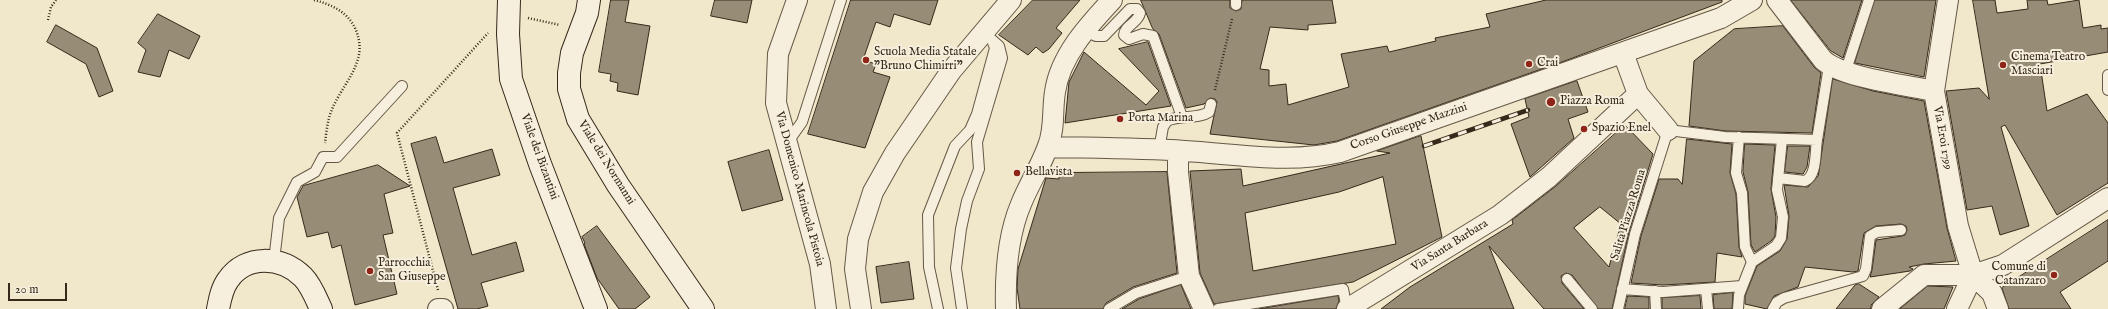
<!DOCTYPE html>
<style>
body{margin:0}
#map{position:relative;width:2108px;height:309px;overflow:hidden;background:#f1e7ca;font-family:"IM FELL English",serif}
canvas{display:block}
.scale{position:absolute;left:8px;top:283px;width:59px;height:18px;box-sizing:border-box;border:2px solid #36291a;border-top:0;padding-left:5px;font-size:12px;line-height:14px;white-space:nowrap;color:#36291a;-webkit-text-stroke:3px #f6efdd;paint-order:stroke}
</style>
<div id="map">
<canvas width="2108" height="309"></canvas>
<div class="scale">20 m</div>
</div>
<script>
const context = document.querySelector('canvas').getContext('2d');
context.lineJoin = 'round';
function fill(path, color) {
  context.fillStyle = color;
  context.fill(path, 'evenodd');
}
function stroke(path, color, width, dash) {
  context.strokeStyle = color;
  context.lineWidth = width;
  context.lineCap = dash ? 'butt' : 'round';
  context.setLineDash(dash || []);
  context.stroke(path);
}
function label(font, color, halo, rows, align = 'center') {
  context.font = font + ' "IM FELL English",serif';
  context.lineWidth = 4;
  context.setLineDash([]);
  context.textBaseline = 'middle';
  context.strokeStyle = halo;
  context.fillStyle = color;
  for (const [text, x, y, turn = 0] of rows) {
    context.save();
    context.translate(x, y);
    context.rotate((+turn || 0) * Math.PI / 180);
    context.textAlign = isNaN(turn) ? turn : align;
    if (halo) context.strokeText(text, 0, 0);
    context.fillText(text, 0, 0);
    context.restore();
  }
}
const building = new Path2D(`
 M611,0H629L625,22L650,26L638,95L617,91L618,83L610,81L611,74L599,72Z
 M715,0H752L747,23L711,16Z
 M851,0H938L930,25L894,14L890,27L876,22L863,60L876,64L873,72L890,77L865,148L808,134Z
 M1033,0H1080L1056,28L1062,33L1049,49L1043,53L1036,47L1028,55L999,35Z
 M1141,0H1230V8L1236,11L1241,9L1242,0H1332L1336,23L1308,25V30L1270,27L1260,69L1269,70V86L1286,84L1288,105L1349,87L1341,54L1387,46L1389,52L1436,41L1435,38L1490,27L1486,14L1546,0H1722V2L1570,59L1337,141L1314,145L1210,134L1217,102L1215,99L1210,98L1204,104L1186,108L1159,34L1153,29Z
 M1791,0H1862L1843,58L1831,51Z
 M1875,0H1936L1924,77L1855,63Z
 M1973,0H1995L1997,13L2028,9L2027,0H2047L2048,5L2079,0L2083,28L2101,25V29L2108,28V52L2040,64L2047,111L2087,94L2108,123V183L2057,215L2005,125L2001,127L2029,226L2000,235L1992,206L1967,210L1946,91L1979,88L1989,99Z
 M158,14L200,36L189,59L169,50L160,77L138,72L146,50L138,43Z
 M56,25L97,48L113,91L99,97L86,64L47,42Z
 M1783,26L1814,67L1821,73L1812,133L1726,131L1689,126L1694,61L1734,29Z
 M1148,42L1171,106L1065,123L1069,82L1084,52L1146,105L1159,91L1119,49Z
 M1833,79L1873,91L1924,101L1947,228L1956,261L1924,264L1909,267L1913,269L1910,271L1870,277L1872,270L1876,240L1902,236L1905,235L1907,230L1906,226L1901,224L1876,226L1864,233L1858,271L1853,272L1805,267L1798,287L1774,296L1767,309L1745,304V296L1757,266L1780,251L1787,239L1789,216L1784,185L1808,187L1818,176Z
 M1577,81L1588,112L1568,119L1574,138L1530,177L1511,124L1529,117L1525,99Z
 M1625,125L1653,154L1629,232L1612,309H1598L1572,275L1566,273L1561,276L1562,283L1584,309H1544L1489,246L1514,309H1381L1410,287L1513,224L1512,220L1556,186ZM1600,207L1621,224L1609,267L1574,228Z
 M1421,136L1442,237L1353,282L1214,304L1200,273L1190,171L1241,169L1243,186L1390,153L1377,151ZM1383,177L1396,244L1253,271L1245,213L1339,192Z
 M436,137L444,163L492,149L500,175L453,188L472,255L516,242L524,271L481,283L488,306L477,309H458L411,144Z
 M1687,139L1732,144L1730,173L1736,194L1739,247L1742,257L1717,253L1715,282L1663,285L1631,283L1641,236L1659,179H1678L1682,184Z
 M1745,144L1775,145L1771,189L1776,217L1775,236L1771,241L1755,252L1751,245L1748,192L1743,172Z
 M1788,146H1810L1807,167L1803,174L1785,172Z
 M769,150L783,200L742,211L728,162Z
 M378,165L410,186L384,194L393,233L383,235L397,294L355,305L341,245L332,248L328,232L307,237L297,197L303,186Z
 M1167,172L1177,273L1133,287L1106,303L1103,309H1020L1017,288L1018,269L1046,178L1059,179V173Z
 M2108,220V261L2060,292L2071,309H2009L2002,288Z
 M597,226L650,297L635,309H619L597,278L584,244L585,243L582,237Z
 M909,262L914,299L881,303L876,267Z
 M1859,284L1879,297L1871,305V309H1836L1855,285Z
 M1181,285L1191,309H1122L1139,299Z
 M1928,286L1953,287L1944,309H1900Z
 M1733,293L1732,309H1714L1713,295Z
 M1338,296L1339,301L1336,309H1259Z
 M1628,296L1649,297V309H1625Z
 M1700,296L1701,309H1662V298Z`);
fill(building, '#978c76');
stroke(building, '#36291a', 1);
const lane = new Path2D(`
 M1236,5V0
 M1085,31L1096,36H1104L1130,9H1137L1140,13C1138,23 1125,25 1124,35L1129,39L1143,34L1153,36L1182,117
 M1845,73L1869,0
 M2108,75V90
 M1739,137L1736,173L1742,193L1745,247L1752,262
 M787,143L802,122L841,0
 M1159,150L1163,127L1167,121C1179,114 1197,120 1209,112L1211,104
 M1778,178L1805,181C1817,176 1815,152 1817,140
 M274,261L279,218L297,182L315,172L323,157H337L402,86
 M1567,279L1592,309
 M1622,289L1663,292L1742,286
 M1706,289L1708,309
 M1655,291L1656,309
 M938,309L929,267L928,215L955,146L970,130L977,114L995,48L992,40
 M962,309L956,268L961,229L967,201L979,169L977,142L1002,58L999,46L983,32
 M1109,309L1136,293L1189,276
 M1218,309L1343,289L1347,309
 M1618,309L1635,234L1668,130L1725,137L1817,140L1829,66
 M1738,309L1739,295L1752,262L1776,246L1781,238L1783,217L1777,190L1782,139
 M1773,309L1777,302L1784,298L1863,276L1866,269L1870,236L1877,232L1901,230`);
const street = new Path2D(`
 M797,0L778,54L776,103L820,264L826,309
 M1777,0L1823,60C1843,78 1906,85 1934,91
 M1948,0L1934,91L1958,226L1973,275L1992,293L1998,309
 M1638,94L1668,130
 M1048,147C1094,148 1140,148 1185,151C1236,154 1290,164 1340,152L1721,18L1752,0
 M1178,151V172L1189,276L1204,309
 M438,309H443
 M861,309L855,269L858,239L873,192L895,153L951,71L1011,0
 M1006,309C1005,274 1007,237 1021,204C1029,184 1041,166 1048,146C1055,129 1052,110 1055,92C1060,56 1088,26 1112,0
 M1347,309L1500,215L1549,177L1638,94L1623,53
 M1882,309L1924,275H1973L2003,265L2108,198
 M1957,309L1973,275`);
const secondary = new Path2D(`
 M509,0L508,34L511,79L540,164L596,309
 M589,0L587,13L572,53L569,73V89L578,119L618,185L703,309
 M218,309C220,299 222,288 228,280C246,254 281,256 303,277C311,285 316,298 321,309`);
stroke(lane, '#655846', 12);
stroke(street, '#655846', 22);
stroke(secondary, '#36291a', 24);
stroke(new Path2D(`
 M314,0C330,4 346,11 354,26C373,63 338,85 329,118C327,126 326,135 325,143
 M528,18L560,25
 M48,20L51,7L56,0
 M1215,90L1232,19
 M438,290L397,133L488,33`), '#36291a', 2.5, [1, 2]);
stroke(lane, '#f6efdd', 10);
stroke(street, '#f6efdd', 20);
stroke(secondary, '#f6efdd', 22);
const rail = new Path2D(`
 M1424,146L1528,110`);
stroke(rail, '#36291a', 4.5);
stroke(rail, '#f6efdd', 3, [9]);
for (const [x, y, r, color] of [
 [866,60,4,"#8f2418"],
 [1529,64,4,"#8f2418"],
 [2003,65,4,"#8f2418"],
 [1551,102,5,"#8f2418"],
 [1120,119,4,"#8f2418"],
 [1584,129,4,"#8f2418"],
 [1017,173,4,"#8f2418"],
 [370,271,4,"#8f2418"],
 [2054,275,4,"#8f2418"]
]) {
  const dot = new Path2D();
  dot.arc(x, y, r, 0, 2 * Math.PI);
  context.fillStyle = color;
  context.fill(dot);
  stroke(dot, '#f6efdd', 1.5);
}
label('12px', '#36291a', '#f6efdd', [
 ["Scuola Media Statale",874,53],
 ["\"Bruno Chimirri\"",874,67],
 ["Cinema Teatro",2011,58],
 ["Masciari",2011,72],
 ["Crai",1537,64],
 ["Piazza Roma",1560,102],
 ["Porta Marina",1128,119],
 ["Spazio Enel",1592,129],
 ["Bellavista",1025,173],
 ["Parrocchia",378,264],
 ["San Giuseppe",378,278],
 ["Comune di",2046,268,"right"],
 ["Catanzaro",2046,282,"right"]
], 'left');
label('12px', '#36291a', '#f6efdd', [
 ["Corso Giuseppe Mazzini",1409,127,-19],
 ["Via Eroi 1799",1942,138,80],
 ["Viale dei Bizantini",539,157,70],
 ["Viale dei Normanni",606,163,58],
 ["Via Domenico Marincola Pistoia",799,189,75],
 ["Salita Piazza Roma",1629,215,-73],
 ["Via Santa Barbara",1450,246,-32]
]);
</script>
